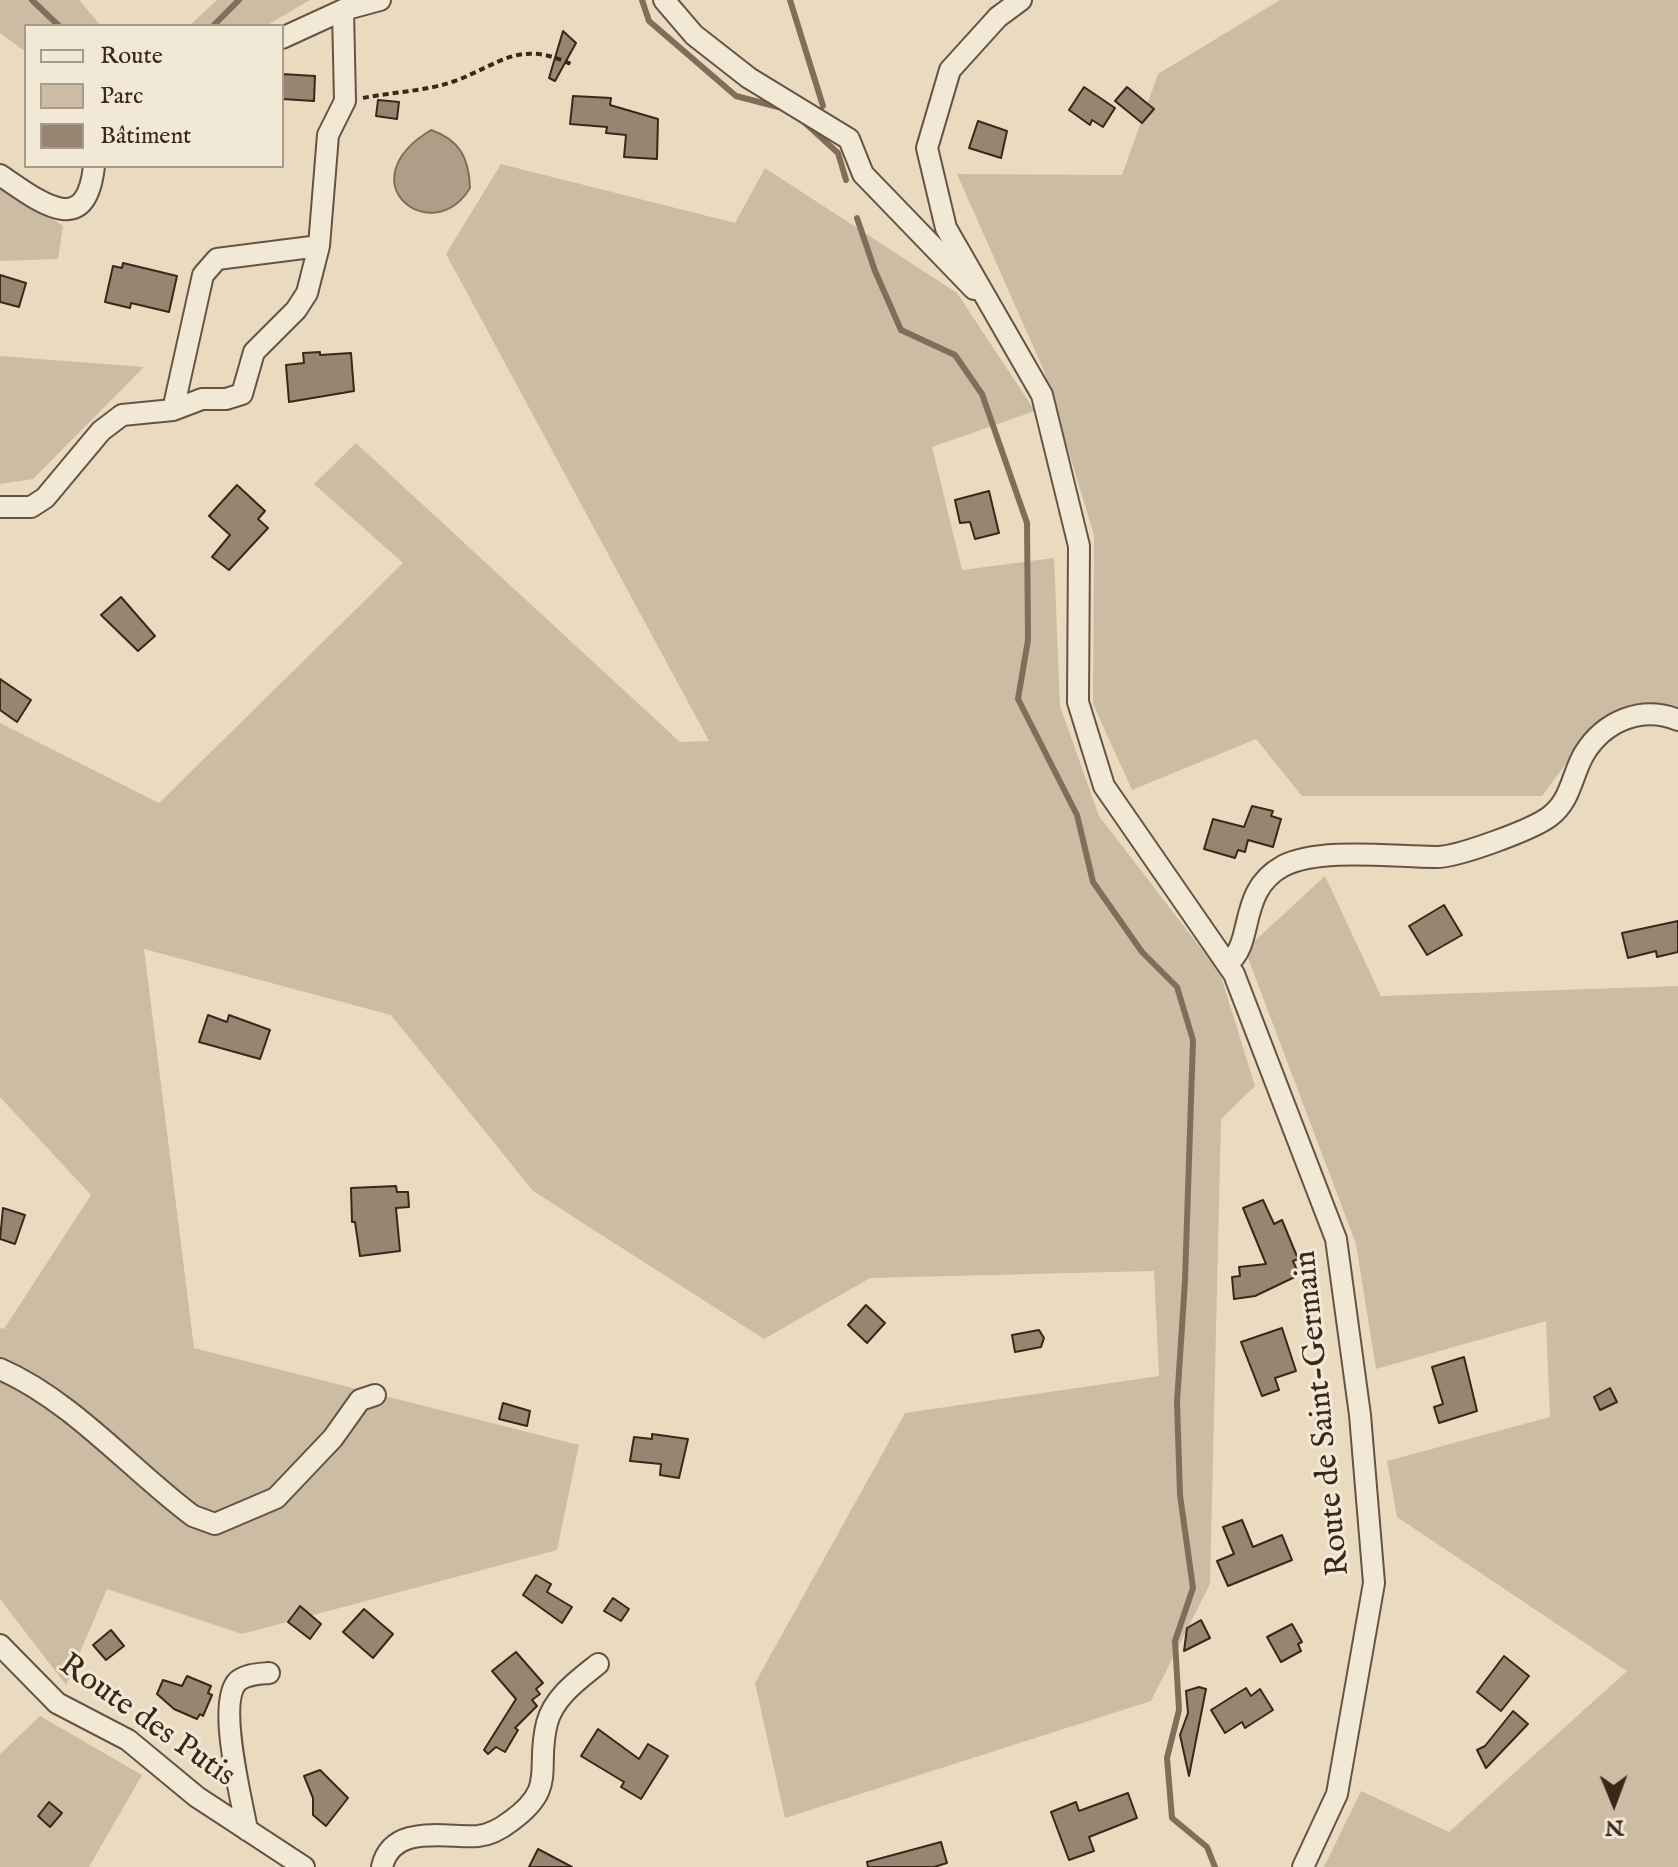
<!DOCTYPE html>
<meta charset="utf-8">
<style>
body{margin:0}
#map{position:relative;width:1678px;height:1867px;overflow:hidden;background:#eadbc0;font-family:"IM FELL English",serif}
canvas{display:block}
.legend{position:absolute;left:24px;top:24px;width:260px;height:144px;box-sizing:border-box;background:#f1e8d6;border:2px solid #a89b8a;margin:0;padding:10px 14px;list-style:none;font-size:24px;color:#3a2719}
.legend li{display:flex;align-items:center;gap:16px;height:40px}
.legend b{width:40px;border:2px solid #a89b8a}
.north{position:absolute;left:1574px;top:1763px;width:80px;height:80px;-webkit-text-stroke:6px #f1e8d6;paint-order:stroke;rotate:179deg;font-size:22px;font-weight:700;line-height:32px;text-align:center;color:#3a2719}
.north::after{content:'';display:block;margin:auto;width:28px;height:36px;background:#3a2719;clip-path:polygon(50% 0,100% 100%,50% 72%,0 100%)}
</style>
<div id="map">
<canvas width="1678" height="1867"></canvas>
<ul class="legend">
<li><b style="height:10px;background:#f1e8d6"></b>Route</li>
<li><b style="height:22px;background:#ccbca4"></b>Parc</li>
<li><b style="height:22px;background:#968570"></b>Bâtiment</li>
</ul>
<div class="north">N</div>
</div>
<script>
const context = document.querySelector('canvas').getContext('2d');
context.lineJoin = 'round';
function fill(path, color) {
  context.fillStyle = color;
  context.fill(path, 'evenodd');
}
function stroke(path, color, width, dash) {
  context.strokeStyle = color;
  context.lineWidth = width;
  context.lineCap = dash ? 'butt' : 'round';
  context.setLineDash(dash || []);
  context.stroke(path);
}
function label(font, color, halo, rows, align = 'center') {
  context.font = font + ' "IM FELL English",serif';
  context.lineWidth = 6;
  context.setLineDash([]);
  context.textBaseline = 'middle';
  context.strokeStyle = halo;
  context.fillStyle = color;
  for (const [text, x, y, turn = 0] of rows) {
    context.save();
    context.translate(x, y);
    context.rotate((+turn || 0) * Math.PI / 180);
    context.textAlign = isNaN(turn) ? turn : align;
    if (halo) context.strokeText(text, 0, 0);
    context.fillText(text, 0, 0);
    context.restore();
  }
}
fill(new Path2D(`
 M0,0H79L101,26H26V52L0,33Z
 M217,0H310L266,26H189Z
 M1280,0H1678V714L1652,704L1597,722L1542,796H1302L1256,739L1132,790L1093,704L1094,535L1044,371L957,174L1122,175L1158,74Z
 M501,164L735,223L765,168L957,293L1035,411L932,447L962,570L1054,558L1060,706L1099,816L1220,973L1255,1086L1221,1119L1210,1584L1151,1701L785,1818L755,1683L905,1413L1159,1376L1154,1271L870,1278L764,1339L533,1191L391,1015L144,949L194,1348L579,1445L557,1550L242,1634L107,1589L66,1685L0,1599V1328L4,1329L91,1195L0,1097V723L159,803L403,563L314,484L356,443L680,742L709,741L446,254Z
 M0,183L63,226L58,259L0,261Z
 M0,356L144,367L33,479L0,484Z
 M1325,876L1381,996L1678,986V1867H1324L1361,1791L1449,1832L1627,1671L1397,1517L1387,1461L1550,1417L1546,1321L1376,1369L1356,1244L1245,950Z
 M40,1716L142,1775L89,1867H0V1754Z`), '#ccbca4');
const water = new Path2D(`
 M431,130C460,140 469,158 470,188C432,250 345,182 431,130Z`);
fill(water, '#ae9e87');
stroke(water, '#806e5b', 2);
stroke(new Path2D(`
 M32,0L59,26
 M642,0L649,21L736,96L782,108
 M790,0L823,106
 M213,26L239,0
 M804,122L838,153L846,180
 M857,218L875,271L901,330L955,355L982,394L1027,523L1028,640L1018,699L1077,815L1093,882L1142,952L1177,987L1193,1040L1185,1281L1177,1402L1180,1495L1193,1588L1175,1641L1179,1710L1167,1758L1172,1818L1207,1847L1215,1867`), '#806e5b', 6);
const building = new Path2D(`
 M563,31L576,43L555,81L549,78Z
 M282,74L315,76L314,101L282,99Z
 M1084,87L1115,108L1103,127L1092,120L1090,125L1069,110Z
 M1127,87L1154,109L1142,123L1115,101Z
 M573,96L611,98L610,105L658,119L657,159L624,157L626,135L606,133L607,127L570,124Z
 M378,100L399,102L397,119L376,116Z
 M978,121L1007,131L1001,158L969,148Z
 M123,263L177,276L169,312L131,303L130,308L105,302L113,266L122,268Z
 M0,275L26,283L19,307L0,302Z
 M320,352V355L351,353L354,391L289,402L286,365L304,363L303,353Z
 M237,485L265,511L258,519L268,528L229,570L212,557L230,535L209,516Z
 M989,491L999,533L975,539L970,522L960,523L955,500Z
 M121,597L155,636L138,651L101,615Z
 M0,679L31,700L17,722L0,710Z
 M1252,806L1273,811L1271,816L1281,819L1273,847L1248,840L1245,852L1238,850L1235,858L1204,849L1213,819L1244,827Z
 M1444,905L1462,935L1427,955L1409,926Z
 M1678,921V952L1657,957L1656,951L1628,958L1622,933Z
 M208,1015L227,1022L229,1015L270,1030L260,1059L199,1042Z
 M396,1186L397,1192H408L409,1207L396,1208L400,1251L360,1256L355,1222H352L351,1188Z
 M1263,1200L1274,1224L1282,1220L1298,1259L1293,1261L1299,1275L1255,1296L1234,1299L1232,1277L1240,1276L1239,1267L1266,1264L1243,1208Z
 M3,1208L25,1215L15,1244L0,1239Z
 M866,1305L885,1323L867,1343L848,1325Z
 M1282,1328L1296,1371L1275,1378L1279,1390L1262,1396L1241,1342Z
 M1039,1330L1044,1338L1041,1347L1015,1352L1012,1335Z
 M1464,1357L1477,1411L1439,1423L1434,1407L1443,1404L1432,1367Z
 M1610,1388L1617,1402L1600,1410L1594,1397Z
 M503,1403L530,1411L527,1426L499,1419Z
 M652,1434L688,1439L679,1478L660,1475L661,1464L630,1461L634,1437L652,1439Z
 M1242,1520L1253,1547L1282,1535L1292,1560L1228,1586L1217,1561L1234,1554L1223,1527Z
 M536,1575L551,1584L547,1592L572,1607L562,1623L523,1595Z
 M613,1598L629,1609L621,1621L604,1611Z
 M300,1606L321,1624L310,1639L288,1622Z
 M364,1609L393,1634L373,1658L343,1632Z
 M1201,1620L1210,1638L1184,1651L1187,1628Z
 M1292,1624L1302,1642L1298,1644L1301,1651L1281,1662L1267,1637Z
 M111,1630L124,1646L106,1660L93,1645Z
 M516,1652L543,1683L536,1689L540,1694L532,1700L537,1706L515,1728L518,1730L505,1752L496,1747L488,1754L484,1750L516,1699L492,1671Z
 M1504,1656L1529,1676L1501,1711L1477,1692Z
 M187,1676L211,1686L208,1693L212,1695L203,1716L200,1714L197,1719L174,1709L157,1694L163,1680L182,1686Z
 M1199,1687L1206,1689L1189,1776L1180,1735L1188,1713L1186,1691Z
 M1246,1688L1251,1696L1260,1689L1273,1710L1245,1728L1242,1722L1225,1733L1211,1710Z
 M1513,1711L1528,1724L1486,1768L1477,1750L1485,1746Z
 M598,1729L639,1759L648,1744L668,1756L641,1799L621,1787L624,1782L581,1756Z
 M320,1770L348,1798L326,1826L313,1815V1798L304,1776Z
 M1128,1793L1137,1818L1089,1837L1094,1851L1069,1860L1051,1812L1076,1802L1079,1811Z
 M49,1802L62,1813L50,1827L38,1816Z
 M941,1842L947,1863L934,1867H868L867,1862Z
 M538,1849L572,1867H529Z`);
fill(building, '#968570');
stroke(building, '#3a2719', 2);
const minor = new Path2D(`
 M664,0L694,35L749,78L849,139L863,174L974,289
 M1021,0L998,17L950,70L927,148L946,228L1042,395L1079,546L1078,702L1104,786L1234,974L1336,1239L1360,1415L1374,1583L1337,1794L1303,1867
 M282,38L343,10L380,0
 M0,175C40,202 86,240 94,166
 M173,410L203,275L217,259L319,246
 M0,507H31L45,498L101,431L122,415L173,410L202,399H226L242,394L254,352L296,310L307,293L319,246L328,135L345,101L343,10
 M1228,963C1255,943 1237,891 1283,866C1320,847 1394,857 1435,857C1456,858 1531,830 1549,817C1571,801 1571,777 1584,754C1604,721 1642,705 1678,720
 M0,1369C73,1401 130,1469 193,1516L215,1524L276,1498L333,1438L360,1400L375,1395
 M0,1645L57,1703L128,1740L197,1797L304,1867
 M247,1830C242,1800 216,1702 238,1681C247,1674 258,1674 269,1673
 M382,1867C392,1823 446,1838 478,1836C489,1835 502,1828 511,1821C558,1787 535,1770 547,1723C554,1697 578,1680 598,1664`);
stroke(minor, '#665443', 24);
stroke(new Path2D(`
 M363,98C393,92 427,91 455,81C502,63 519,40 571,64`), '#3a2719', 4, [6, 4]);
stroke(minor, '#f1e8d6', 20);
label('32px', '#3a2719', '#f1e8d6', [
 ["Route de Saint-Germain",1324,1413,-96],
 ["Route des Putis",146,1722,35]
]);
</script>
